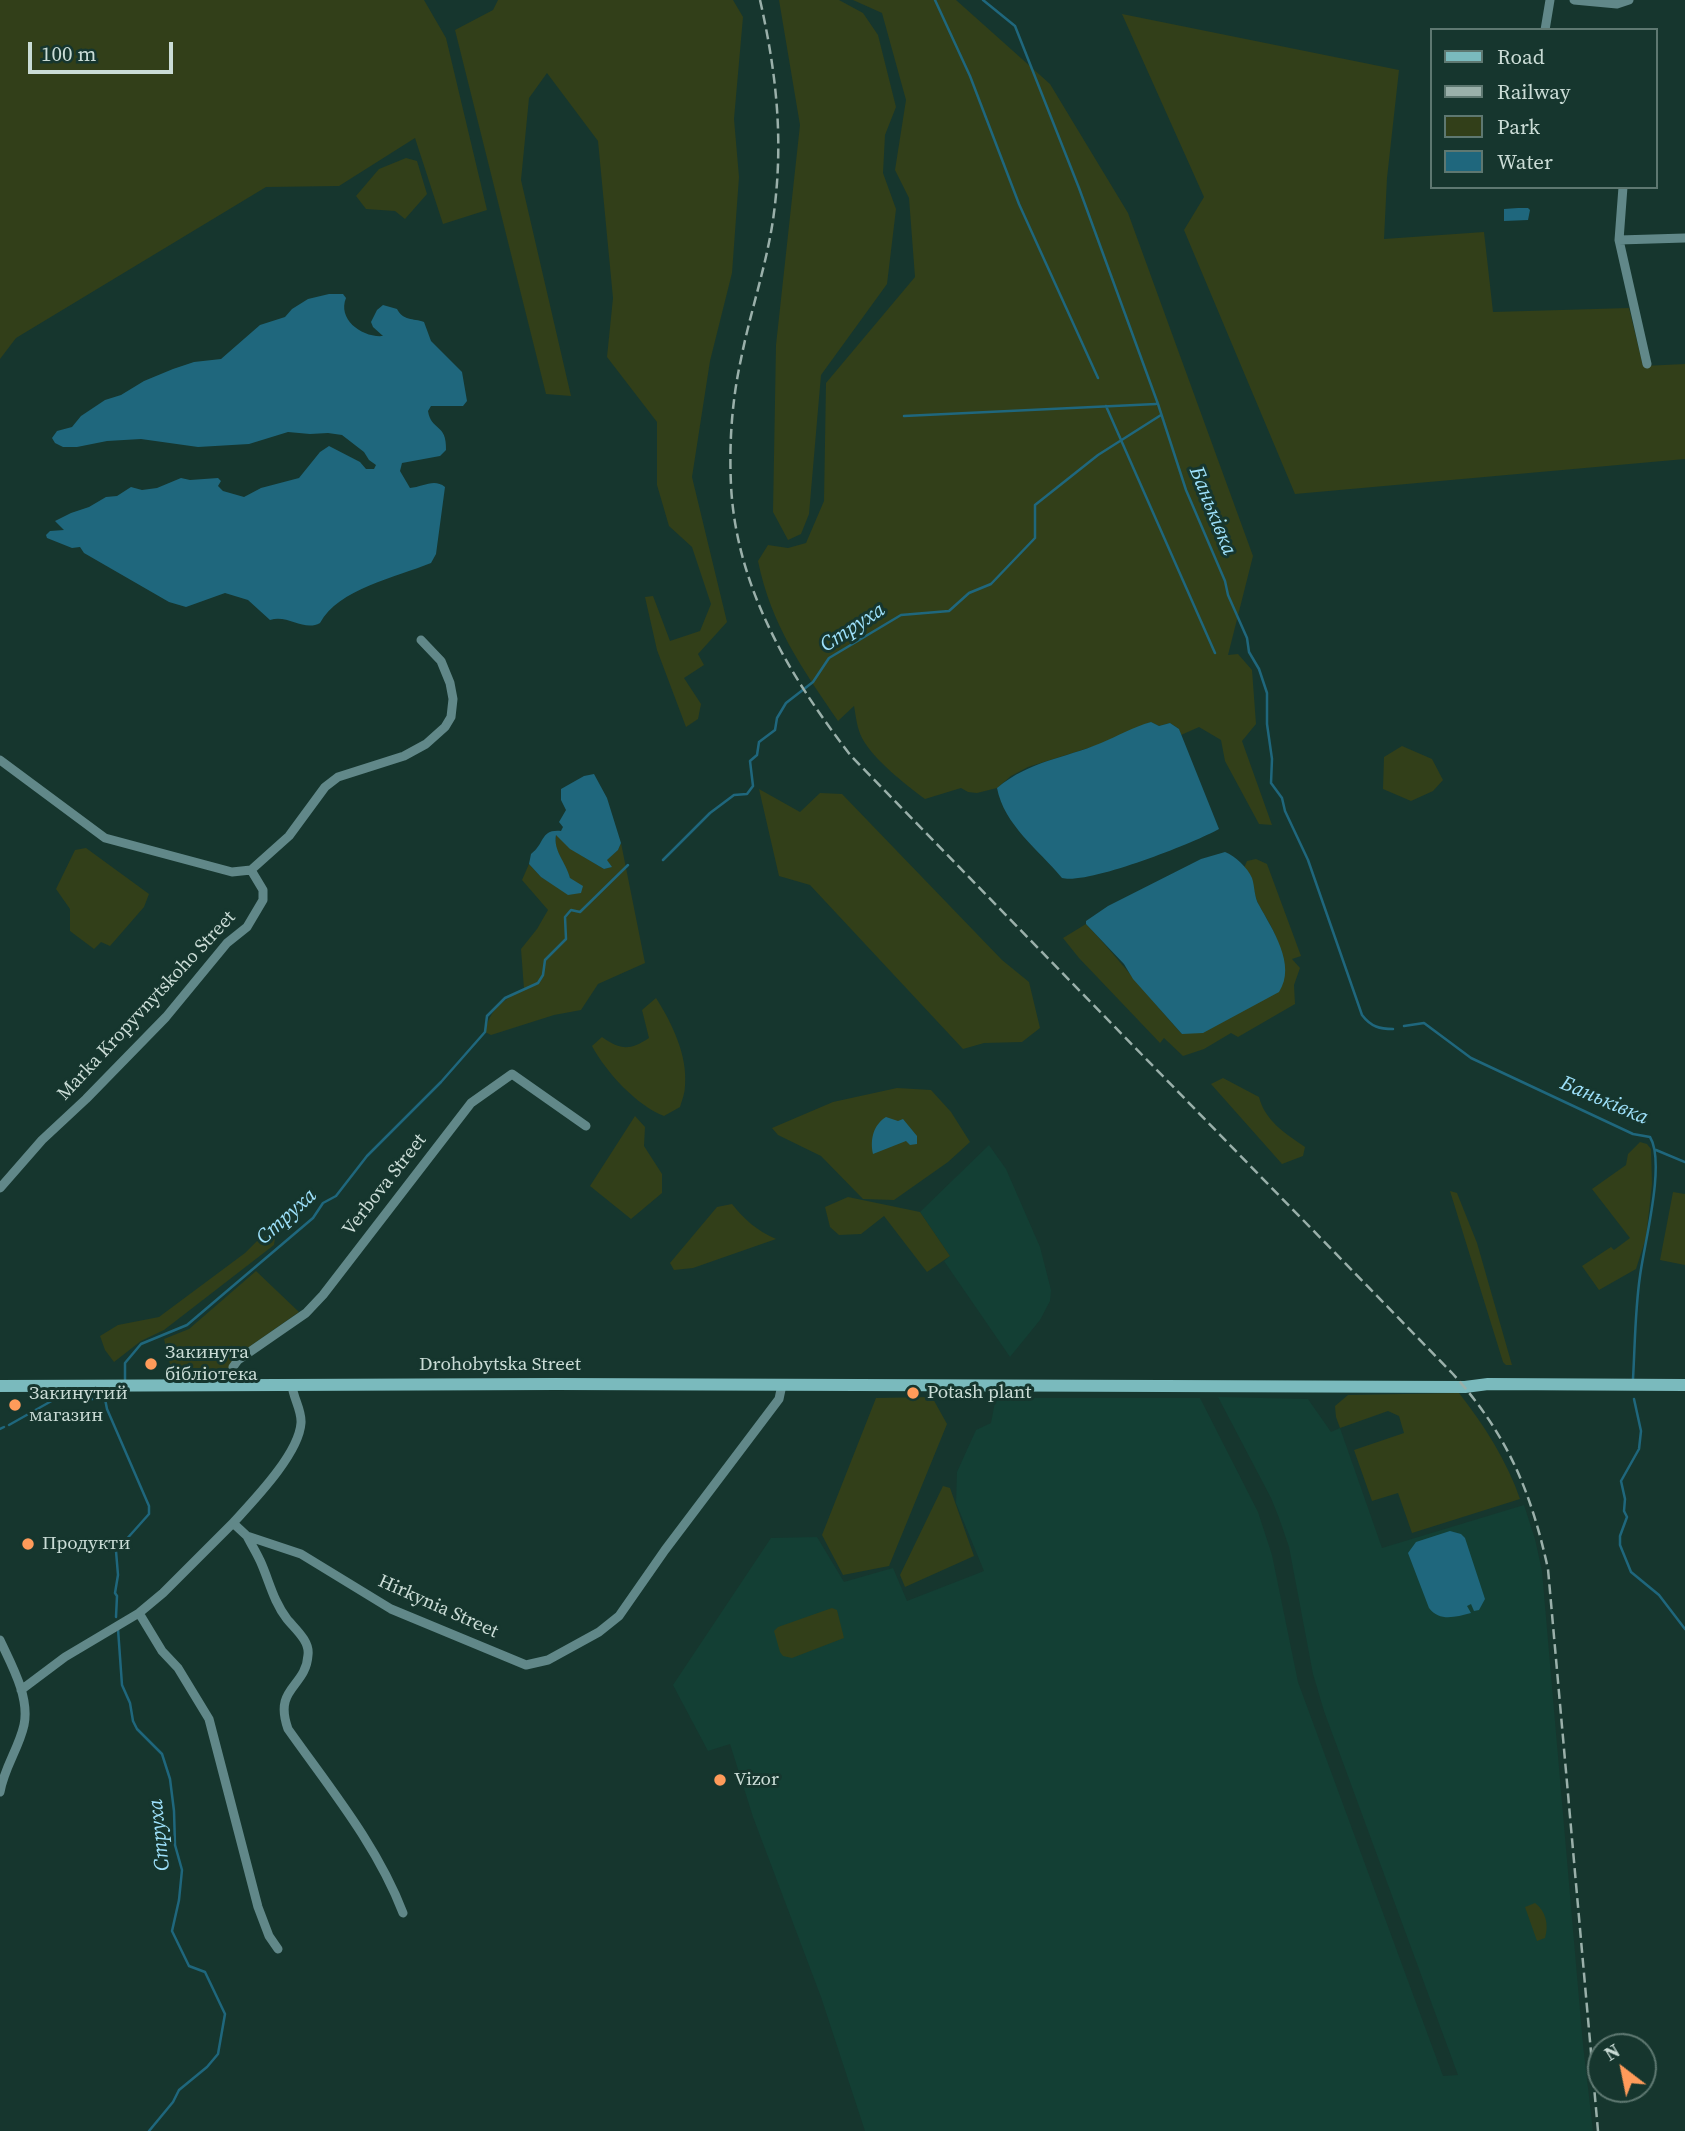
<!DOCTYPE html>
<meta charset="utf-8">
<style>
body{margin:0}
#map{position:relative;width:1685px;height:2131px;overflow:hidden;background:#16362e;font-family:"Source Serif 4",serif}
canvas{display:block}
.legend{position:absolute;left:1430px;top:28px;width:228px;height:161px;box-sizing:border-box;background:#16362e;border:2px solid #5e7871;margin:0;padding:9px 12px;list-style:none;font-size:21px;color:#cadcd6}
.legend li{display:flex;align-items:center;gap:14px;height:35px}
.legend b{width:35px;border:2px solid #5e7871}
.north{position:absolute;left:1587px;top:2033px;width:70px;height:70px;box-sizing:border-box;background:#16362e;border:2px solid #5e7871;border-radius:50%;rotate:328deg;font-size:19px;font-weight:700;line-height:28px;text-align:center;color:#cadcd6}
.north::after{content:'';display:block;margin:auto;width:24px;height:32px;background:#ff9b5a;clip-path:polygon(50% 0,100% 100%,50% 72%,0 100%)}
.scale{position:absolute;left:28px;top:42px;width:145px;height:32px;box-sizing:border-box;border:4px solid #cadcd6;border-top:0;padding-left:9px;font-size:21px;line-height:24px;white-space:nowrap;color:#cadcd6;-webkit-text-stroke:5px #16362e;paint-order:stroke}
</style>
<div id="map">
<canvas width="1685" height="2131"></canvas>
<ul class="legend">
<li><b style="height:9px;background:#7ababd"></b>Road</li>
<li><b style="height:9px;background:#9ab0aa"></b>Railway</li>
<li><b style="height:19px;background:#323f19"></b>Park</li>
<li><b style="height:19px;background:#1f677d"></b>Water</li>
</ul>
<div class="north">N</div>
<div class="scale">100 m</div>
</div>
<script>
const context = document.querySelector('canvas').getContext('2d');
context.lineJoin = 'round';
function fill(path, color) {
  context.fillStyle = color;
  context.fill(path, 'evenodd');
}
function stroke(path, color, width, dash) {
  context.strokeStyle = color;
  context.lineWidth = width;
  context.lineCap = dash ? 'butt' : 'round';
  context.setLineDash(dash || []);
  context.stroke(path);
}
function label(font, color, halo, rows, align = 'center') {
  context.font = font + ' "Source Serif 4",serif';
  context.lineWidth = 6;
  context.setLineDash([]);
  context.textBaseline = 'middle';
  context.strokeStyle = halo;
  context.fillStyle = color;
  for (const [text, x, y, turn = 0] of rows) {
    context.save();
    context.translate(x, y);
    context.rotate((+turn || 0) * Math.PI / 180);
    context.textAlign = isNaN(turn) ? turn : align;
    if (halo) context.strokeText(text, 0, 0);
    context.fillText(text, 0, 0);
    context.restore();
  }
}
fill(new Path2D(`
 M989,1145L1006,1169L1040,1247L1051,1290L1050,1301L1040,1320L1010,1357L944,1261L950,1256L920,1212Z
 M1218,1397L1308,1399L1331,1432L1340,1428L1382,1548L1524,1505L1535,1539L1542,1571L1583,2045L1593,2131H865L821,1997L753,1817L730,1744L708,1751L673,1685L771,1538L817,1537L844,1582L893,1568L907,1601L984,1571L956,1503L957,1472L976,1430L991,1423L995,1402L1000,1398H1200L1258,1512L1272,1555L1298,1682L1443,2076L1458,2075L1324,1711L1313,1674L1289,1547L1279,1518L1271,1498Z`), '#133f34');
fill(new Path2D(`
 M0,0H424L446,38L487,210L443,224L415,138L339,186L266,187L16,338L0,359Z
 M498,0H733L743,17L734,119L739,177L732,273L710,361L692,477L727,622L698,654L704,665L684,678L701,704L698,719L686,727L657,650L645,597L653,596L670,641L700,631L711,604L692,547L669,526L657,485V422L607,357L613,298L598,141L547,73L529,98L521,180L571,396L546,394L455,30L493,10Z
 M779,0H839L863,13L878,35L896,107L885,135L883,173L896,209L887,284L821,375L809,514L801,534L788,540L773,512L776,345L800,125Z
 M853,0H956L1050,84L1128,213L1253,556L1228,655L1238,654L1252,670L1256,724L1242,741L1272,825L1259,824L1225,761L1221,740L1199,727L1181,735L1179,729L1170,723L1159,726L1151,722L1098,745L1028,767L1011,776L997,788L977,793L968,792L961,788L925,799C906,785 873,759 862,738C857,728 856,717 854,706L838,721C802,668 771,625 758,561L768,545L788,548L806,543L824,501L826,383L915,277L909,198L895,170L906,100L882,13Z
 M1122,14L1399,70L1387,178L1384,239L1484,232L1493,312L1629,308L1643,366L1685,364V459L1295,494L1184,230L1204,197Z
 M406,158L417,161L427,194L405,219L395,211L366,209L356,196L379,169Z
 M1402,746L1432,759L1443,780L1433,791L1411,801L1383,789L1384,757Z
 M759,789L800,812L820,793L842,794L1002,960L1029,982L1040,1028L1022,1042L984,1043L963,1049L810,885L779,876Z
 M556,834L571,849L604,869L611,867L606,860L618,850L621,843L645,963L598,984L581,1010L554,1015L491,1035L485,1032C489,1010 504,999 524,989L521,949L537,929L548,910L522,880L529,864L541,877L555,885L570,878L555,846Z
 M86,848L149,894L144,907L110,946L101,942L94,949L70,931V909L56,889L75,850Z
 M1256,859L1267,864L1301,956L1292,959L1300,968L1294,985L1295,1004L1238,1037L1231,1033L1204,1049L1183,1056L1164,1038L1160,1043L1079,958L1063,938L1086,924C1120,960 1149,998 1182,1034L1279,947C1275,930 1267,920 1259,905C1252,892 1255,879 1244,868L1247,861Z
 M656,998C672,1023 688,1056 685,1086C685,1093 682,1100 680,1107L664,1116C636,1105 606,1072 592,1046L602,1037C621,1050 629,1051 649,1038L642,1010Z
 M1223,1078L1259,1097C1265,1121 1286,1134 1305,1147L1303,1156L1282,1164L1211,1084Z
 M897,1088L931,1090L951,1112L970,1142L948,1162L894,1200L863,1199L821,1156L778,1135L772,1128L833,1102Z
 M635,1116L645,1127L644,1146L662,1174V1193L631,1219L590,1186Z
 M1640,1142L1647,1144L1651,1149L1652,1184L1646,1238L1636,1269L1599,1290L1582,1266L1611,1247L1614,1250L1630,1238L1592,1189L1626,1165L1628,1154Z
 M1450,1191L1457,1193L1477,1243L1512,1365H1506L1503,1362Z
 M1673,1192L1685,1194V1265L1660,1260Z
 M848,1197L920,1212L950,1256L927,1272L884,1216L861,1234L839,1235L830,1227L825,1207Z
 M732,1204C744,1219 757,1231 776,1239L693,1268L674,1270L670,1263L717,1207Z
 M268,1236L275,1238L274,1245L164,1330L141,1341L114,1362L105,1350L100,1336L118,1325L159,1317L245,1253L260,1238Z
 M256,1271L299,1312L236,1356L225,1374L172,1373L164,1339L189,1329Z
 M1459,1393C1484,1425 1507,1461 1520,1499L1412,1533L1398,1493L1372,1501L1354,1450L1404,1433L1399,1416L1388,1411L1340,1428L1336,1417L1335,1406L1348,1395Z
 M932,1397L947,1424L889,1566L843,1575L822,1535L876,1398Z
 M943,1486L950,1488L974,1556L905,1587L900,1575Z
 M832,1608L837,1610L844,1638L792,1658L783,1656L780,1652L774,1631L778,1627Z
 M1535,1903C1546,1911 1549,1925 1545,1938L1537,1941L1525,1907Z`), '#323f19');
fill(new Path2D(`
 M1518,208H1528L1530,210L1528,220L1504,221V209Z
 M329,294H343L346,298C337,320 363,338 383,336L373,327L371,322L377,310L383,305L397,309C403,321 413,318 424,322L431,341L462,372L467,401L463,406H431L428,411C431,431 447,423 446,450L440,456L402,463L400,471L410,488C423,487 434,478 445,487L436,554L431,563C397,577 338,589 320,623C304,632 288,614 270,620L248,600L225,593L186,607L169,602L84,553L80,547L72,548L47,538L46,535L50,531L64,530L55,521L71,513L89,507L106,497L117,496L131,487L142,490L157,488L181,478L190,480L218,478L221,481L218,486L223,491L244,497L261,488L299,478L320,452L329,446L360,462L366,469H374L376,465L369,460L364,452L342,435L328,433L310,434L288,432L249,444L198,447L141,439L107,441L77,447H63L55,443L52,438L57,431L72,427L81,416L105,400L121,395L144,381L173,369L194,362L221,359L260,325L285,317L292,309L308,299Z
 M1151,722L1159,726L1170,723L1179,729L1219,829C1194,843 1088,885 1062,878C1039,850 1004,825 997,788C1031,760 1063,759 1101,743C1118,736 1133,727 1151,722Z
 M594,774L607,798L621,843L618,850L607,860L612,867L604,869L570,849L556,835C553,851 566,862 570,878L583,886L581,893L568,895L541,877L529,864L531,854C545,844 540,829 561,831L563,827L559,822L566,810L561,800V789L584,776Z
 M1225,852C1235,856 1248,868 1252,878C1255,887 1254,897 1259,905C1272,929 1297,965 1279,992L1203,1033L1182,1034L1133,979L1124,964L1086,924V921L1108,906L1201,859Z
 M886,1117L898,1121L903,1119L917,1136V1144L910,1145L906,1141L873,1154C870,1140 873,1125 886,1117Z
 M1450,1531L1461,1534L1465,1538L1485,1599L1479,1610L1474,1611L1471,1604L1467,1606L1471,1613C1455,1617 1440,1622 1429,1608L1408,1553L1416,1542Z`), '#1f677d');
stroke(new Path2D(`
 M935,0L970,76L1019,204L1098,378
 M983,0L1015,26L1079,188L1158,404L1186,490L1225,581L1228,595L1247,638L1249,652L1259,669L1267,693V724L1272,759L1271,783L1282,798L1285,811L1308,860L1362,1015C1371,1027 1380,1029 1393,1029
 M1106,406L1215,653
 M904,416L1156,404
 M663,860L710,813L734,795L747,794L753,786L750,761L757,755L759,742L775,730L777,718L786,703L813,682L829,658L901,615L949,611L969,593L991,584L1035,538V505L1098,455L1161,415
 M1404,1026L1424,1023L1471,1058L1633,1134L1650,1137C1666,1163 1644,1244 1640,1276C1635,1310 1635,1345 1633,1379
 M1656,1150L1685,1162
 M125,1383V1363L141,1344L187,1325L313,1218L323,1203L336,1196L367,1156L441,1082L485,1032L487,1016L505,998L538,983L543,975L545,960L566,939L565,917L571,910L580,912L628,865
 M1634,1399L1641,1431L1639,1449L1621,1481L1625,1499L1624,1511L1627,1517L1620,1536V1545L1631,1572L1659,1595L1685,1629
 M9,1425L55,1399H104
 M0,1429L4,1427
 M116,1617L117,1596L115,1593L118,1575L116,1551L149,1514V1506L107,1409L105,1399L121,1397L125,1392V1389
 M118,1629L122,1685L130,1703L133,1721L137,1729L162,1754L170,1779L174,1811L175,1845L182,1870L179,1900L172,1931L189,1966L205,1972L225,2014L218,2054L207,2067L179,2090L173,2102L149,2131`), '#1f677d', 2.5);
stroke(new Path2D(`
 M1574,0L1617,4L1629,0
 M1545,30L1550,0
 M1623,187L1619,240L1647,364
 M1619,240L1685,238
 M0,760L105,838L232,872L251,870L289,836L325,787L338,777L404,756L426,744L445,727L451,717L453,699L450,683L441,661L421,640
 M0,1188L42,1140L86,1099L166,1017L227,943L247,927L263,900V890L251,870
 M232,1384L233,1367L238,1360L306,1313L323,1295L471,1103L512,1074L586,1126
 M233,1523C253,1501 299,1454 301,1423C302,1410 293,1398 292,1385
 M247,1536C252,1546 258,1555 262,1565C270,1584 274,1602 287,1619C295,1629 310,1641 308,1655C306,1688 273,1687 288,1729C329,1787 377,1845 403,1913
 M139,1613L162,1651L178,1668L209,1719L258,1907L269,1936L278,1949
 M0,1640C11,1664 30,1697 24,1725C19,1748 4,1768 0,1792
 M21,1690L65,1657L139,1613L163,1593L233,1523L247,1536L301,1554L391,1609L526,1665L548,1660L599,1632L619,1616L665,1550L779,1399L782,1385`), '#618889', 9);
stroke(new Path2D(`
 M0,1386L556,1384L1465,1387L1488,1384L1685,1385`), '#7ababd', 12);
stroke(new Path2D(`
 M760,0C777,75 784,143 773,220C766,267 750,313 741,359C732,400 729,443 731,485C736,588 790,677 851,756L1453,1374C1507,1434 1531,1491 1548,1569L1598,2131`), '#9ab0aa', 2.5, [10, 5]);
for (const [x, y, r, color] of [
 [151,1364,7,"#ff9b5a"],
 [913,1393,7,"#ff9b5a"],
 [15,1405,7,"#ff9b5a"],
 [28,1544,7,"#ff9b5a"],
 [720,1780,7,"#ff9b5a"]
]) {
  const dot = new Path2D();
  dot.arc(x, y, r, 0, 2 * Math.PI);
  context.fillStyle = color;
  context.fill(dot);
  stroke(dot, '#16362e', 2.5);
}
label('19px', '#cadcd6', '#16362e', [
 ["Marka Kropyvnytskoho Street",147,1006,-47],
 ["Verbova Street",385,1185,-52],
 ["Drohobytska Street",500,1365],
 ["Hirkynia Street",438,1607,24]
]);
label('19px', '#cadcd6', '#16362e', [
 ["Закинута",165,1353],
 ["бібліотека",165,1375],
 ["Potash plant",927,1393],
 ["Закинутий",29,1394],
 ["магазин",29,1416],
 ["Продукти",42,1544],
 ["Vizor",734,1780]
], 'left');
label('italic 21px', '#9ee1fb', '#16362e', [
 ["Баньківка",1212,511,68],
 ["Струха",853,628,-33],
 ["Баньківка",1604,1101,23],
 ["Струха",287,1217,-42],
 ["Струха",160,1835,-96]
]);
</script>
